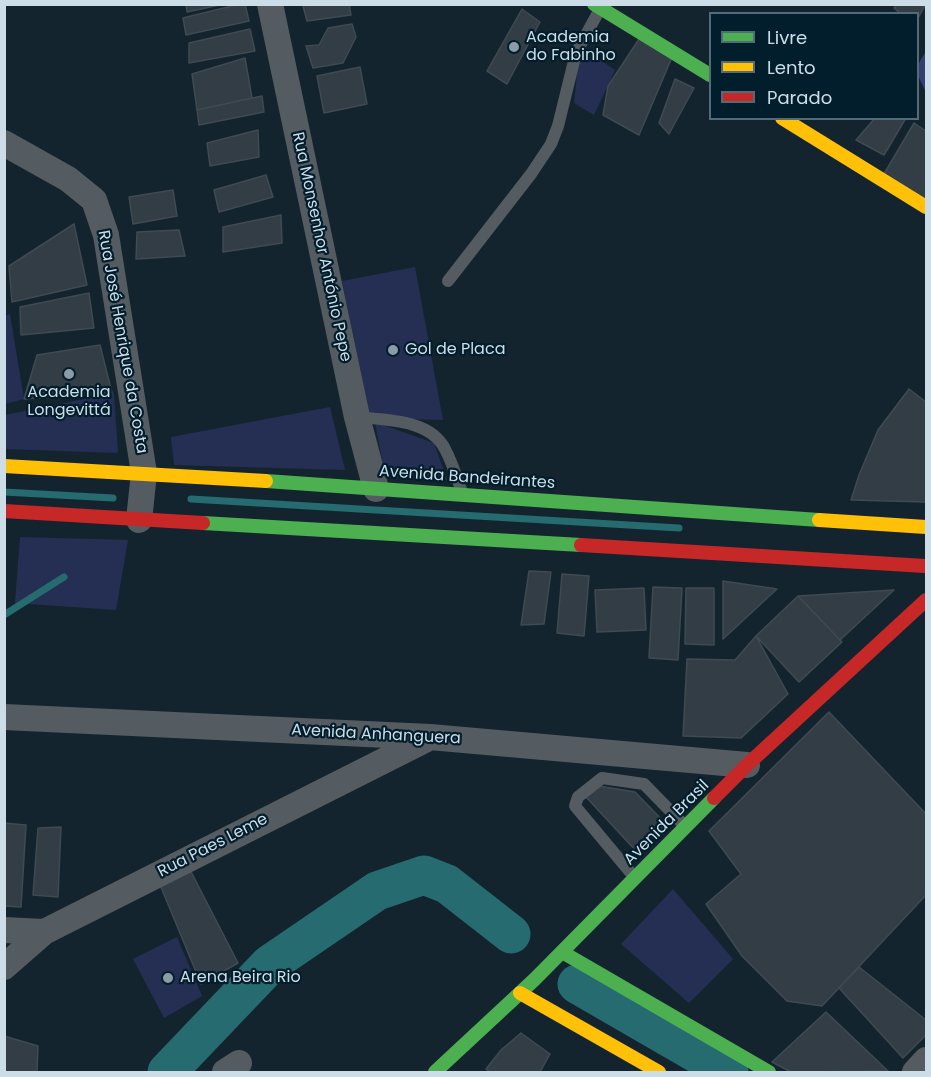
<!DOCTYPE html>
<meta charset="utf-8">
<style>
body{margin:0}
#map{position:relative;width:931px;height:1077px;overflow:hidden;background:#14242e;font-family:Poppins,sans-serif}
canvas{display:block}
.frame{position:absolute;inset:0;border:6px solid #ccdde7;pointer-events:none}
.legend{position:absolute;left:709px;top:12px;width:210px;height:108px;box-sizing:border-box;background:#021e2d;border:2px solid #536a77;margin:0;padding:8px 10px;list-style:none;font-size:18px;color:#ccdde7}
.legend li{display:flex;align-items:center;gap:12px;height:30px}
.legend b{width:30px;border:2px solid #536a77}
</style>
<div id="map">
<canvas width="931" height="1077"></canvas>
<div class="frame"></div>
<ul class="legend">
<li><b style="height:8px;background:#4caf50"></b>Livre</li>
<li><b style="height:8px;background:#ffc107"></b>Lento</li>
<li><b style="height:8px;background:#c62828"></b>Parado</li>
</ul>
</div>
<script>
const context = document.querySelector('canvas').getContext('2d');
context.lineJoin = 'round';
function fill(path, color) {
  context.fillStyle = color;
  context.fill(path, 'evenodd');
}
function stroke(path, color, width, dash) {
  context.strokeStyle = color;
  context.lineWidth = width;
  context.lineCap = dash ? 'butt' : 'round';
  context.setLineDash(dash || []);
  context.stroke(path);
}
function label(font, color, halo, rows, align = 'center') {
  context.font = font + ' Poppins,sans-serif';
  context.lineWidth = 4.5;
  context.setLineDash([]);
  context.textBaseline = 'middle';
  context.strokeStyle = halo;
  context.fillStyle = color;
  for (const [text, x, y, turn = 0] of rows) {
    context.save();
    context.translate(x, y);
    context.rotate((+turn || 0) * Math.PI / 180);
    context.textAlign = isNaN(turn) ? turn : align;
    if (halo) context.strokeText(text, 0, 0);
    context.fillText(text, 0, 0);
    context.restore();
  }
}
fill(new Path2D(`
 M588,52L615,70L594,115L574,103L578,65Z
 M415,267L443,420L370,418L342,281Z
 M10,314L24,399L5,404V316Z
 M114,393L118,453L5,449V415Z
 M330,407L345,470L174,465L171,437Z
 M375,422L434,443L447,480L385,477Z
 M20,537L128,540L116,610L15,603Z
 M673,889L733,959L689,1003L621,944Z
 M177,937L202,996L164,1018L133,959Z`), '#252f53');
fill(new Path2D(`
 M926,52V92C917,74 913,69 926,52Z`), '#34406f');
stroke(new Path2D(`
 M4,492L113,498
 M191,499L679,528
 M4,615L64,577`), '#256b70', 7);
stroke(new Path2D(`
 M577,984L729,1072
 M167,1072L270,964L377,891L424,875L447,884L511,934`), '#256b70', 39);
const building = new Path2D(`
 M186,4H224L187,12Z
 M240,4H245L249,21L186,35L183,18Z
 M313,4H349L351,15L307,21L303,6Z
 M897,4H926L918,18V14H901L894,8Z
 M522,9L540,22L507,84L487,71Z
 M352,24L356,37L343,63L313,68L306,46L319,45L328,28Z
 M250,29L255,51L189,63V43Z
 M641,36L673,55L639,135L603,115L608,86Z
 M245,58L252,98L197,110L192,74Z
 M360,67L367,104L324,113L317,76Z
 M675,79L694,88L669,134L659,123Z
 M262,96L264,112L199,125L197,110Z
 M875,118H906L884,155L856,140Z
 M914,123L926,131V207L881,179Z
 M258,130L259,157L210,166L207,143Z
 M266,175L273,197L219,212L214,190Z
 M173,190L177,216L133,224L129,197Z
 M281,215L282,243L223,252V227Z
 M74,224L87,285L12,302L9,266Z
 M179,230L185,256L136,259L137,232Z
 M89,293L94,328L21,335L20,307Z
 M100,345L112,393L24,399L37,355Z
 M909,389L926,402V502L851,500L859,475L878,430Z
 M529,571L551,572L544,624L521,625Z
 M562,574L589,576L584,636L557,633Z
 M723,581L777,589L723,639Z
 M653,587L682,588L678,660L649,658Z
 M644,588L646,630L597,632L595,590Z
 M686,588H714V645L685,644Z
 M894,590L840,640L798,596Z
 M798,596L842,642L799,682L756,636Z
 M756,636L788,694L741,738L683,736L687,659L735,660Z
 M829,712L926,814V895L822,1006L787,1001L742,956L706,904L741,874L709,831Z
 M599,786L635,792L666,824L637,852L586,797Z
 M4,823L26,825L21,907L4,906Z
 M61,827L58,897L33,895L38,828Z
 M185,860L238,963L201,984L156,875Z
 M859,967L926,1020V1035L903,1058L839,988Z
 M826,1012L888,1071L791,1072L772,1062Z
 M521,1033L550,1054L540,1072H490L486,1069L501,1050Z
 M4,1036L38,1046L37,1072H4Z`);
fill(building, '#323d46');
stroke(building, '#3f4a53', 1.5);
stroke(new Path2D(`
 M448,281L531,174L551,144L558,126L576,53L600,9
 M357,417C385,420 430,419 445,449C452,462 457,478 462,492
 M635,878L575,806L578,797L602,778L644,784L684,825`), '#555c61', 12);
stroke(new Path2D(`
 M270,4L357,417L376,489
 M4,143L68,179L94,200L106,235L144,473L139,520
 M4,717L430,737L747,765
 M4,930L44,932
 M4,967L44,932L427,739
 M225,1072L239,1063
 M915,1072L926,1060`), '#555c61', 26);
stroke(new Path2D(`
 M594,4L710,75
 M266,481L819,520
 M203,523L581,545
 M562,952L769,1072
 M435,1072L535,979L714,798`), '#4caf50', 14);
stroke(new Path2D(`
 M782,118L926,207
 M4,466L266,481
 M819,520L926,527
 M520,993L659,1072`), '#ffc107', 14);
stroke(new Path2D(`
 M4,511L203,523
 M581,545L925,566
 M714,798L747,765L926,600`), '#c62828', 14);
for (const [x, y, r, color] of [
 [514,47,6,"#8c9ca6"],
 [393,350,6,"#8c9ca6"],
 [69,374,6,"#8c9ca6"],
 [168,978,6,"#8c9ca6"]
]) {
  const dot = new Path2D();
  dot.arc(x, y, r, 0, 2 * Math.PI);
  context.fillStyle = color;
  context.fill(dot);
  stroke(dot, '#021e2d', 2);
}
label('16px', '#ccdde7', '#021e2d', [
 ["Academia",526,38],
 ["do Fabinho",526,56],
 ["Gol de Placa",405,350],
 ["Academia",69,393,"center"],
 ["Longevittá",69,411,"center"],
 ["Arena Beira Rio",180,978]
], 'left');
label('16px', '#ccdde7', '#021e2d', [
 ["Rua Monsenhor António Pepe",321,247,78],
 ["Rua José Henrique da Costa",122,342,80],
 ["Avenida Bandeirantes",467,478,4],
 ["Avenida Anhanguera",376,735,3],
 ["Avenida Brasil",667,823,-45],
 ["Rua Paes Leme",213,846,-27]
]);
</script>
